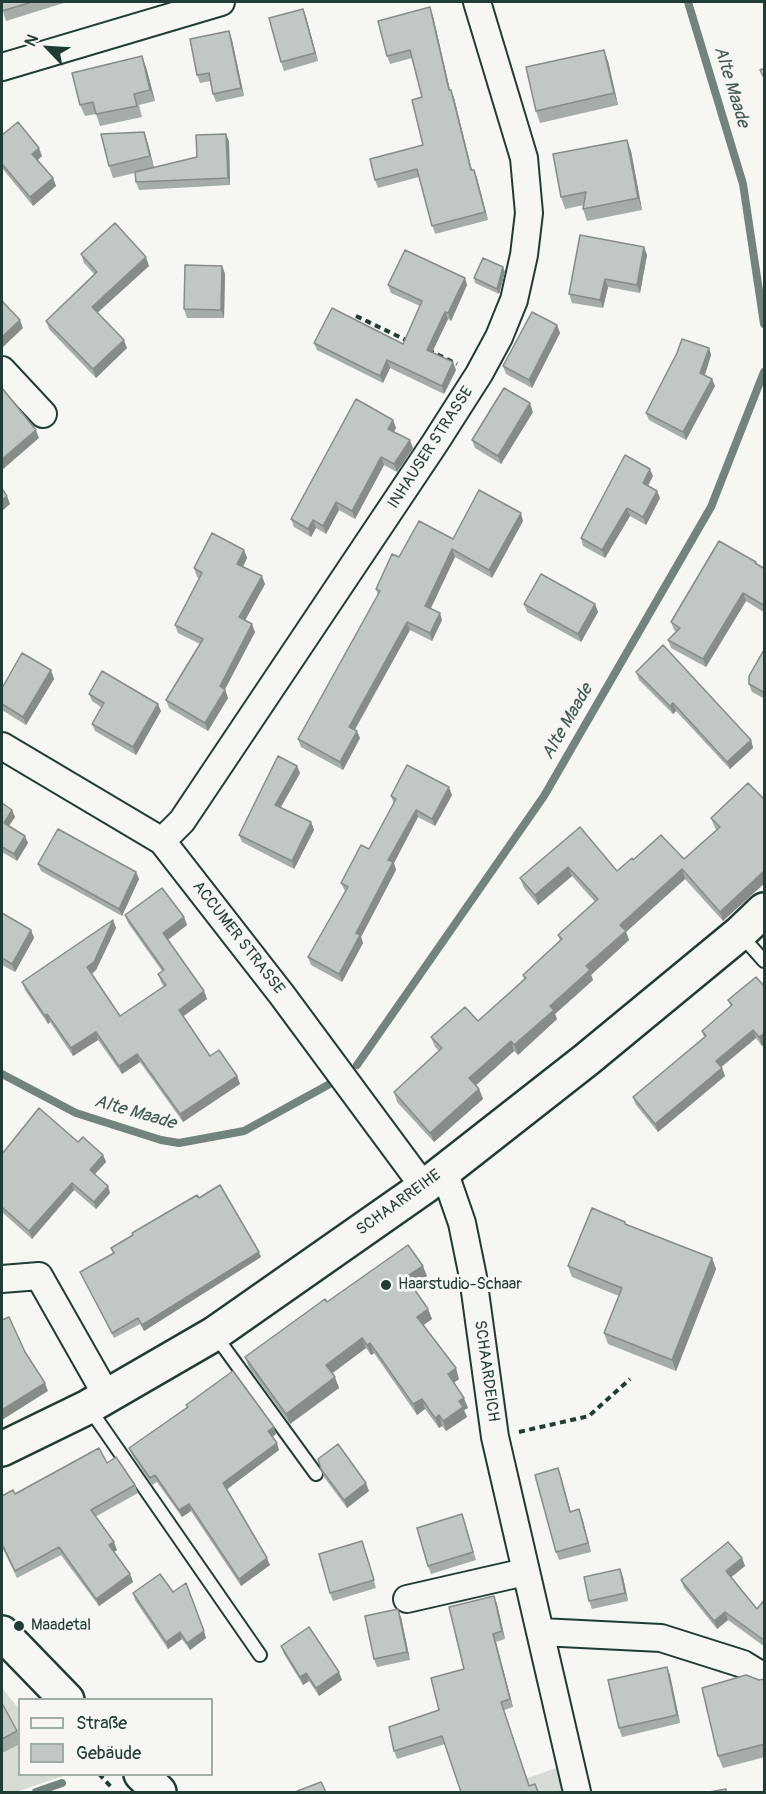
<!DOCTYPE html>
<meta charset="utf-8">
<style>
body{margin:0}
#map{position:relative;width:766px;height:1794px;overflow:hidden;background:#f6f6f2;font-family:Pangolin,sans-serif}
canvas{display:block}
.frame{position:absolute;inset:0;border:3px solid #1f3d34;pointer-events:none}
.legend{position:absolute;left:18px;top:1698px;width:195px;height:78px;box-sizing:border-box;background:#f6f6f2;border:2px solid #a0aca6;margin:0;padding:8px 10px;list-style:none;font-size:18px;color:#1f3d34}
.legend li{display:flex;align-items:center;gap:12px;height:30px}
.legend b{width:30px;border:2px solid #a0aca6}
.north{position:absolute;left:18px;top:18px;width:60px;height:60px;-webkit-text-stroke:4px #f6f6f2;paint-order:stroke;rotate:295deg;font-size:16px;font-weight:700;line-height:24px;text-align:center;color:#1f3d34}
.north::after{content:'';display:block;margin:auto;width:21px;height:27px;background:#1f3d34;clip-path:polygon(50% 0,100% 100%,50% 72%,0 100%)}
</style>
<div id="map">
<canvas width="766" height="1794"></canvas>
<div class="frame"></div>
<ul class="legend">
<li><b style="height:8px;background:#f6f6f2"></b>Straße</li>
<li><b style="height:16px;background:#c1c8c3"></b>Gebäude</li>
</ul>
<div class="north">N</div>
</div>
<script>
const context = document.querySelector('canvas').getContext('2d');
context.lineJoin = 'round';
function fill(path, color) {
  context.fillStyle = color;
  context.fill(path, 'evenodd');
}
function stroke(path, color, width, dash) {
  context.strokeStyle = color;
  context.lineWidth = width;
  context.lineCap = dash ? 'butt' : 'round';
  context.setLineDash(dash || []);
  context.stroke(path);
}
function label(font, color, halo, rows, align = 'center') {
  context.font = font + ' Pangolin,sans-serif';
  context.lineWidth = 6;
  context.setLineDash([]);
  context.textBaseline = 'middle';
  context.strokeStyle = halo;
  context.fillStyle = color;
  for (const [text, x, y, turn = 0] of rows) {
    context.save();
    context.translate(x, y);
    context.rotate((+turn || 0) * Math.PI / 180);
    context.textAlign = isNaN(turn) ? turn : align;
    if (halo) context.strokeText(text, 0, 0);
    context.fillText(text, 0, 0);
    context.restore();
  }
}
fill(new Path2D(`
 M2,1688L19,1709L20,1774L66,1775L16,1792H2Z
 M570,1763L577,1792H488Z`), '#d6dbd6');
stroke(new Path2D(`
 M688,2L743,184L764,324
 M357,1065L544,796L711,507L764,372
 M2,1074L76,1113L161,1140L179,1143L244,1131L328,1085
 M36,1792L62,1783`), '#72847d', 8);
const lane = new Path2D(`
 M741,935L764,961
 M215,1335L316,1474
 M89,1408L260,1655`);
const street = new Path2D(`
 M2,67L221,2
 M2,370L43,414
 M2,746L162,841L282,995L424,1187
 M162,841L182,821L435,443L479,374L499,337L514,300L524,255L529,213L524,158L477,2
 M444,1171L462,1223L473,1277L495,1437L577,1792
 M2,1279L39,1276L107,1396
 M407,1599L525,1572
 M541,1632L661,1638L743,1664L764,1677`);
const secondary = new Path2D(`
 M2,1449L88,1407L214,1334L424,1187L586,1060L740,933L764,910
 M2,1633L67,1700
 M141,1774L159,1792`);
stroke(lane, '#1f3d34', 16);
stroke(street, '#1f3d34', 30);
stroke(secondary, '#1f3d34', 38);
stroke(new Path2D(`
 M356,316L408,341
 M428,350L457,364
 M519,1432L589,1416L630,1379
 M99,1774L113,1789`), '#1f3d34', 4, [6, 4.5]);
stroke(lane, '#f6f6f2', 12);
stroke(street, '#f6f6f2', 26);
stroke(secondary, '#f6f6f2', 33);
fill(new Path2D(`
 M2,2H67L6,21L2,8Z
 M433,16L450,90L454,98L472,170L477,178L488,220L435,234L419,177L378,188L375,180L423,145L422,97L412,58L390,64L387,56Z
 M306,17L318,61L284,71L281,62Z
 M229,31L232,40L244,96L216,102L213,94L211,81L200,83L197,75Z
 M608,61L618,105L540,123L536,111Z
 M146,67L155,101L139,105L142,117L100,126L96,114L85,116L80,105Z
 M144,132L148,144L154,167L197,157L229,141L230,185L139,190L136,182L135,173L113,178L109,166Z
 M2,135L42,156L38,160L53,178L56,186L33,206L2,168Z
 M631,151L642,210L587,221L583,209L584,205L565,209L561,197Z
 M644,247L647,255L640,293L608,287L603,308L572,303L569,294Z
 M81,254L149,266L97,313L127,348L96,378L49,329L46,321L94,274L84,263Z
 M222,266L225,274L224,318H187L184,309Z
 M505,272L499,294L475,283L474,278Z
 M465,278L467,285L451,321L448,319L432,352L456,370L444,394L390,368L383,383L317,350L314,343L403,344L420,306L391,293L388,285Z
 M557,325L560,333L532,388L506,374L503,366Z
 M709,348L711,355L705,375L712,379L715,386L686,440L649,420L646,413Z
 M533,412L501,464L475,448L472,440Z
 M393,420L396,428L394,432L413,448L397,472L384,465L355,519L339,510L326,534L316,528L311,537L294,527L291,519Z
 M653,476L648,486L660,498L646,525L630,516L605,558L583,546L581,538Z
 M523,521L492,578L455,557L431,608L442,620L432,641L410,630L355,730L360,738L343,770L301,747L298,739L378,595L376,589L399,557L453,539Z
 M244,550L247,558L243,567L265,584L245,620L255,632L225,689L228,698L208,731L169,708L166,700L200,644L178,633L175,625L199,578L197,577L194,568Z
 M756,562L757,564L765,569V613L746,601L706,667L671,648L668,640L676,632L674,630L671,622Z
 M524,604H595L598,612L581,642L527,612Z
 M765,648V699L752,692L749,684Z
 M51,670L54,679L26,725L2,710V688Z
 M636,672L751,740L753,748L730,769L676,711L673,714L639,680Z
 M89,694L161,711L136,755L95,731L92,724L101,707L92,701Z
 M297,766L300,773L281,807L311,822L314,830L294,869L242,842L239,835Z
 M748,783L723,921L685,879L626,932L629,940L591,975L593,980L555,1014L557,1019L518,1055L514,1051L476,1085L479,1089L483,1099L434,1142L397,1102L394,1092L439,1051L435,1047L431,1037L478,1021L524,979L523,975L560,940L558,935L595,902L572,876L538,905L524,888L520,878L580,827L617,871L633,860L684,859L717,830L715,828L711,818Z
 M452,795L435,826L418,817L394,863L396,870L361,937L363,943L342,982L311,965L308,957L345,891L341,883L369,849L394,804L391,796Z
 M2,803L12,810L15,817L9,826L28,843L17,861L2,852Z
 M38,864L136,872L139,879L122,916L41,871Z
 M2,913L31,930L34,938L15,972L2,965Z
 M125,915L184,917L187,925L168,940L204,991L207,999L183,1016L210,1056L237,1076L240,1084L183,1122L140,1062L122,1074L98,1040L73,1056L50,1022L48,1024L25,990L22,982L113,920L116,928L96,970L92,974L120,1016L164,987L161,982L158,974L162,971L128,923Z
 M765,987V1044L762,1046L756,1038L721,1067L725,1076L658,1132L636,1105L633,1097L704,1037L702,1031L731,1007L728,1000Z
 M78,1142L103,1155L106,1162L95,1174L108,1186L110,1193L96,1209L74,1190L32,1239L2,1212V1154Z
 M199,1198L261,1257L144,1331L140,1324L114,1338L80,1272L114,1254L111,1248Z
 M626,1225L712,1258L716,1269L676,1371L608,1344L604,1333L619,1296L572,1277L568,1266Z
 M427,1276L412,1286L428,1309L432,1319L423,1325L459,1379L454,1383L468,1408L464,1410L467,1417L446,1431L442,1426L439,1428L425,1409L417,1415L374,1353L371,1355L366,1348L332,1373L339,1388L290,1424L249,1368L245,1357L327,1302Z
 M186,1405L274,1427L276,1434L272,1437L279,1450L227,1489L270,1565L241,1586L191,1511L182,1517L157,1482L152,1485L132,1455L129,1448L187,1407Z
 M107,1463L135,1485L138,1493L95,1517L117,1550L114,1552L130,1574L133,1582L99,1606L61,1555L17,1578L2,1547V1496L15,1494Z
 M558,1468L570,1511L582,1517L591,1552L559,1560L556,1552Z
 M321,1469L369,1491L347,1508L324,1477Z
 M465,1523L476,1560L431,1574L428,1566Z
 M365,1549L376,1588L333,1601L330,1593Z
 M742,1558L745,1566L731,1577L757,1609L765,1599V1647L728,1620L717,1629L684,1588L681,1580Z
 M620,1569L623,1577L628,1601L592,1609L589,1601Z
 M133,1593L206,1638L190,1650L182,1639L168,1649L135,1600Z
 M497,1604L505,1639L496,1642L513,1707L504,1710L529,1785L538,1792L445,1744L397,1759L394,1751L439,1710L464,1669Z
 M401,1617L410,1660L377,1667L374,1659Z
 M281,1646L342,1680L319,1696L309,1681L303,1685L284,1654Z
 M667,1667L670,1675L680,1723L622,1737L619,1728Z
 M765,1679V1757L723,1768L718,1756L759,1680Z
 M2,1706L17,1731L20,1739V1744L2,1753Z`), '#a6aca8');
fill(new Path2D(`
 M430,7L433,16L452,99L449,90Z
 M303,9L306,17L318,61L315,53Z
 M229,31L232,40L244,96L241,88Z
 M604,50L608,61L618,105L614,93Z
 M142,56L146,67L155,101L150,90Z
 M451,90L454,98L474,179L471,170Z
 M144,132L148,144L154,168L150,156Z
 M226,134L229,141L230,185L228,178Z
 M627,140L631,151L642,210L638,198Z
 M39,148L42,156L35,162L32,154Z
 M474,170L477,178L488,220L485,212Z
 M53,178L56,186L33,206L30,197Z
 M644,247L647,255L640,293L637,285Z
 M146,257L149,266L95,315L92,307Z
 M222,266L225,274L224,318L221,310Z
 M503,267L505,272L499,294L497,289Z
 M465,278L467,285L451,321L448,313Z
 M605,279L608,287L603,308L600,300Z
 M445,312L448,319L430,357L427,350Z
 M20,320L23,328L2,348V337Z
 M557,325L560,333L532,388L529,380Z
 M124,340L127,348L96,378L93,369Z
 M709,348L711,355L703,380L700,373Z
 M387,360L390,368L383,383L380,376Z
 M453,362L456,370L444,394L442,386Z
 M712,379L715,386L686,440L683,432Z
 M530,403L533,412L501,464L498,456Z
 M393,420L396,428L391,437L388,429Z
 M36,430L39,438L2,470V459Z
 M410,440L413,448L397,472L394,464Z
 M381,457L384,465L355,519L352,511Z
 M650,469L653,476L645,491L643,483Z
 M657,491L660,498L646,525L643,517Z
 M7,496L10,504L2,511V500Z
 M336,502L339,510L326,534L323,526Z
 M627,508L630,516L605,558L602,550Z
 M521,513L523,521L492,578L489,570Z
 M313,520L316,528L311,537L308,529Z
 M452,549L455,557L428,614L425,606Z
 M244,550L247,558L240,572L237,564Z
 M262,576L265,584L242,626L239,617Z
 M743,593L746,601L706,667L703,659Z
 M595,604L598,612L581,642L578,634Z
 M440,613L442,620L432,641L430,633Z
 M407,622L410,630L352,734L349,727Z
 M252,624L255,632L223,693L225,690L228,698L208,731L205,723L220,686Z
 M51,670L54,679L26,725L23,717Z
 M673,703L676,711L673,714L670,706Z
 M158,704L161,711L136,755L133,747Z
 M357,731L360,738L343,770L340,762Z
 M751,740L753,748L730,769L727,762Z
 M297,766L300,773L278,812L275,805Z
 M449,787L452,795L435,826L432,819Z
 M12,810L15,817L6,830L4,823Z
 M416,810L418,817L394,863L396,870L361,937L363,943L342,982L339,974L356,933L388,860Z
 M311,822L314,830L294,869L292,861Z
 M25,836L28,843L17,861L14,854Z
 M568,867L572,876L538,905L535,895Z
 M682,869L685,879L626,932L629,940L591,975L593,980L555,1014L557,1019L518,1055L514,1045L586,966L620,925Z
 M765,870V883L723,921L720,912Z
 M136,872L139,879L122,916L119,909Z
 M184,917L187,925L166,941L163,933Z
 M113,920L116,928L96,970L90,975L87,967Z
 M31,930L34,938L15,972L12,964Z
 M204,991L207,999L181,1018L179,1010Z
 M47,1014L50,1022L48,1024L45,1016Z
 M753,1030L756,1038L719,1069L716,1061Z
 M96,1032L98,1040L73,1056L71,1048Z
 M765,1033V1044L762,1046L759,1037Z
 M511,1041L514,1051L473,1088L469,1078Z
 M137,1054L140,1062L122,1074L119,1066Z
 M722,1068L725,1076L658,1132L655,1124Z
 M237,1076L240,1084L183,1122L180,1114Z
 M479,1089L483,1099L434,1142L430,1133Z
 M103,1155L106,1162L92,1177L90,1170Z
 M72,1183L74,1190L32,1239L29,1231Z
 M108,1186L110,1193L96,1209L94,1202Z
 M259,1252L261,1257L144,1331L142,1325Z
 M712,1258L716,1269L676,1371L672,1360Z
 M423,1266L427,1276L410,1288L406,1277Z
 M428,1309L432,1319L421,1327L417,1317Z
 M362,1338L366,1348L330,1375L326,1365Z
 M370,1343L374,1353L371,1355L367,1345Z
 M456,1368L459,1379L452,1384L448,1374Z
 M335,1377L339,1388L290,1424L286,1414Z
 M45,1383L48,1391L2,1420V1410Z
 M464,1398L468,1408L464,1410L467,1417L446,1431L443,1421L459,1401Z
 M422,1399L425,1409L417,1415L413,1404Z
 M439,1415L442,1426L439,1428L435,1418Z
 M274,1427L276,1434L271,1438L268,1431Z
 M277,1443L279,1450L226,1490L223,1483Z
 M558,1468L561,1476L573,1520L570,1512Z
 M366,1483L369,1491L347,1508L344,1500Z
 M189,1504L191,1511L182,1517L179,1510Z
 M579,1509L582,1517L591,1552L588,1543Z
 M114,1542L117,1550L112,1553L109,1545Z
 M267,1558L270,1565L241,1586L239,1579Z
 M742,1558L745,1566L729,1579L726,1571Z
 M620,1569L623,1577L628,1601L625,1593Z
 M130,1574L133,1582L99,1606L96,1599Z
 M494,1596L497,1604L505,1639L502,1631Z
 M398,1609L401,1617L410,1660L407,1652Z
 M725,1612L728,1620L717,1629L714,1621Z
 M204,1631L206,1638L190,1650L187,1643Z
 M180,1632L182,1639L168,1649L166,1642Z
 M493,1634L496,1642L513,1707L510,1699Z
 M667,1667L670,1675L680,1723L677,1715Z
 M339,1672L342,1680L319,1696L316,1688Z
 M306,1673L309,1681L303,1685L300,1677Z`), '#878c88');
const building = new Path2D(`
 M2,2H32L2,11Z
 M430,7L449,90H451L471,170H474L485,212L432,226L417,169L375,180L370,159L423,145L412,100L422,97L410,50L387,56L378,21Z
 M303,9L315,53L281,62L269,18Z
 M229,31L241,88L213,94L209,73L197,75L190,39Z
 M604,50L614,93L536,111L526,67Z
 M142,56L150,90L134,94L137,106L96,114L93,102L80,105L72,73Z
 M765,68V80L760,70Z
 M18,122L39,148L32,154L53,178L30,197L2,164V135Z
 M144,132L150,156L109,166L101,134Z
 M226,134L228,178L136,182L135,172L197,157L196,135Z
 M627,140L638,198L583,209L586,192L561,197L553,154Z
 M115,223L146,257L92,307L124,340L93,369L46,321L97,272L81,254Z
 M580,235L644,247L637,285L605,279L600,300L569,294Z
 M405,250L465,278L448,313L445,312L427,350L453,362L442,386L387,360L380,376L314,343L332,308L403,344L422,301L388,285Z
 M483,258L503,267L497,289L474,278Z
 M185,265L222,266L221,310L184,309Z
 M2,301L20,320L2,337Z
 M532,312L557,325L529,380L503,366Z
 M682,339L709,348L700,373L712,379L683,432L646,413L677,353Z
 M2,388L36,430L2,459Z
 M504,388L530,403L498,456L472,440Z
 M356,399L393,420L388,429L410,440L394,464L381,457L352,511L336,502L323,526L313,520L308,529L291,519Z
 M625,455L650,469L643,483L657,491L643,517L627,508L602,550L581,538Z
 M2,489L7,496L2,500Z
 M479,490L521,513L489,570L452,549L425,606L440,613L430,633L407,622L349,727L357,731L340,762L298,739L380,591L376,589L392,554L399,557L419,521L453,539Z
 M212,533L244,550L237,564L262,576L239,617L252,624L220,686L225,690L205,723L166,700L203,639L175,625L202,573L194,568Z
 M719,541L756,562L755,563L765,569V606L743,593L703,659L668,640L680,628L671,622Z
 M541,574L595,604L578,634L524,604Z
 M663,645L751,740L727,762L673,703L670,706L636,672Z
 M765,648V693L749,684V676Z
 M22,653L51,670L23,717L2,704V688Z
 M102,671L158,704L133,747L92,724L104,703L89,694Z
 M278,756L297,766L275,805L311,822L292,861L239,835Z
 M407,765L449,787L432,819L416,810L388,860L393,862L356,933L360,935L339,974L308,957L348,887L341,883L361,845L369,849L396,799L391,796Z
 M748,783L765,800V870L720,912L682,869L620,925L626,931L586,966L590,970L550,1006L554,1010L514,1045L511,1041L469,1078L479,1089L430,1133L394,1092L442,1048L431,1037L465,1007L478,1021L526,978L523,975L562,939L558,935L598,899L568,867L535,895L520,878L580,827L617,871L632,858L633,860L661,835L684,859L720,827L711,818Z
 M2,803L12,810L4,823L25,836L14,854L2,847Z
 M58,829L136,872L119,909L38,864Z
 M162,888L184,917L163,933L204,991L179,1010L210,1056L219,1050L237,1076L180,1114L137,1054L119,1066L96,1032L71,1048L47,1014L45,1016L22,982L113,920L94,962L87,967L120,1016L166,985L158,974L164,970L125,915Z
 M2,913L31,930L12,964L2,958Z
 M756,977L765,987V1033L759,1037L753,1030L716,1061L722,1068L655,1124L633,1097L706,1036L702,1031L732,1005L728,1000Z
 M39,1108L78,1142L83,1137L103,1155L90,1170L108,1186L94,1202L72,1183L29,1231L2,1207V1154Z
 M220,1185L259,1252L142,1325L138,1318L112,1333L80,1272L114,1253L111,1248L133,1235L132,1233L197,1195L199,1198Z
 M592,1208L625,1222V1224L712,1258L672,1360L604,1333L622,1288L568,1266Z
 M408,1245L423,1266L406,1277L428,1309L417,1317L456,1368L448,1374L464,1398L459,1401L463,1407L443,1421L439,1415L435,1418L422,1399L413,1404L370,1343L367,1345L362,1338L326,1365L335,1377L286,1414L245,1357L325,1299L327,1302Z
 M9,1317L25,1352L45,1383L2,1410V1320Z
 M233,1371L274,1427L268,1431L277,1443L223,1483L267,1558L239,1579L189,1504L179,1510L155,1475L150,1478L129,1448L188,1407L186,1405Z
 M338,1444L366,1483L344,1500L321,1469L318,1459Z
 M99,1448L107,1463L116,1457L135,1485L91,1510L114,1542L109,1545L130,1574L96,1599L59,1547L15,1571L2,1544V1496L13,1490L15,1494Z
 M558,1468L570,1512L579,1509L588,1543L556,1552L535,1475Z
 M462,1514L473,1552L428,1566L417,1528Z
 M362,1541L374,1580L330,1593L319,1554Z
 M728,1542L742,1558L726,1571L757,1609L765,1599V1641L725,1612L714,1621L681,1580Z
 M620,1569L625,1593L589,1601L584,1577Z
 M160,1574L173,1592L186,1583L204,1631L187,1643L180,1632L166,1642L133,1593Z
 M494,1596L502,1631L493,1634L510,1699L501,1702L529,1786L535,1784L538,1792H461L442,1736L394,1751L389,1727L439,1710L431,1678L464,1669L449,1607Z
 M398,1609L407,1652L374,1659L365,1616Z
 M309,1627L339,1672L316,1688L306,1673L300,1677L281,1646Z
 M667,1667L677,1715L619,1728L608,1680Z
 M746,1675L759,1680L765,1679V1744L718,1756L702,1688Z
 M3,1705L17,1731L2,1739V1706Z
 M321,1782L326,1792H295Z
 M726,1789V1792H709Z`);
fill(building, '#c1c8c3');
stroke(building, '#878c88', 1.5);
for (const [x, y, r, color] of [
 [386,1285,6,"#1f3d34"],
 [19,1626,6,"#1f3d34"]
]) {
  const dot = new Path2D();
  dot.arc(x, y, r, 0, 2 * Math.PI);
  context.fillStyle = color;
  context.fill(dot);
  stroke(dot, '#f6f6f2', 2);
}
label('16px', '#1f3d34', '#f6f6f2', [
 ["INHAUSER STRASSE",431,448,-57],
 ["ACCUMER STRASSE",238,938,52],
 ["SCHAARREIHE",399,1203,-36],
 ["SCHAARDEICH",486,1371,82]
]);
label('16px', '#1f3d34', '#f6f6f2', [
 ["Haarstudio-Schaar",398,1285],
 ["Maadetal",31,1626]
], 'left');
label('italic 18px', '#425a52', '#f6f6f2', [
 ["Alte Maade",731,87,73],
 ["Alte Maade",568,722,-60],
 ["Alte Maade",135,1113,16]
]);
</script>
